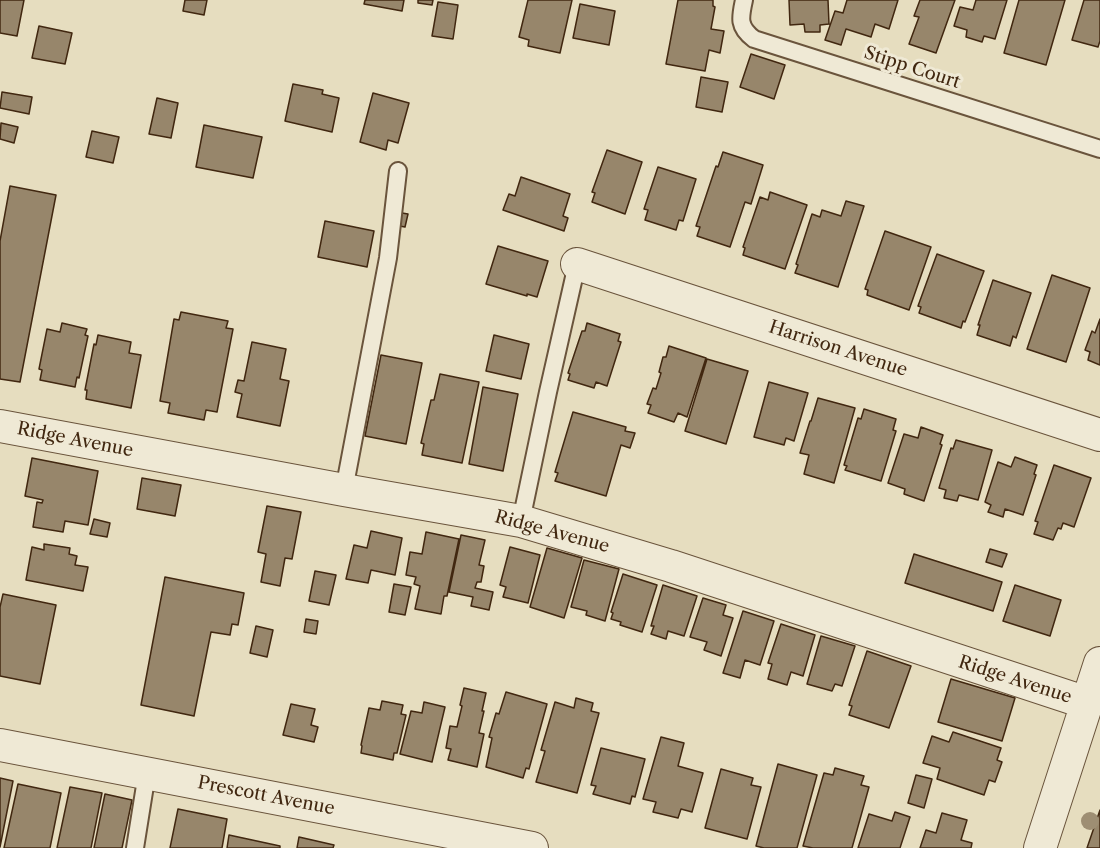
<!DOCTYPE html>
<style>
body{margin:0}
canvas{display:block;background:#e6ddbf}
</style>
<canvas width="1100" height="848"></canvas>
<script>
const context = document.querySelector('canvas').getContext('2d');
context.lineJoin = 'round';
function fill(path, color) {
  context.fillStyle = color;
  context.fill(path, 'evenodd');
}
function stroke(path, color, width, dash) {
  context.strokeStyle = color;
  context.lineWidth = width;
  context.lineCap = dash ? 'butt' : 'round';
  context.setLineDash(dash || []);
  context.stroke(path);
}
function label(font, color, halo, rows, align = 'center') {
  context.font = font + ' "Libre Caslon Text",serif';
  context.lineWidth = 6;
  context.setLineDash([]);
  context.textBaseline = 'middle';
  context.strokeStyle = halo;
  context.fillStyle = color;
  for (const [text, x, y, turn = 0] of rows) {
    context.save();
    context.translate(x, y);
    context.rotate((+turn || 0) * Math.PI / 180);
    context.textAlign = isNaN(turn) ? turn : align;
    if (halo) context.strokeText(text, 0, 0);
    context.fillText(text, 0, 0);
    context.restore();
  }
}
const building = new Path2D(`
 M0,0H24L17,36L0,33Z
 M185,0H207L204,15L183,11Z
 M365,0H404L402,11L364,4Z
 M418,0H433L432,5L418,3Z
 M528,0H572L560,53L528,46L529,40L519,37Z
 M678,0H713V6L715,7L711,29L724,31L720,53L709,50L705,71L666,64Z
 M789,0H828L829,24L820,25V32H805L804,24L790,25Z
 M847,0H898L889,29L875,24L871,37L846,29L841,45L825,40L835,11L843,13Z
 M920,0H955L936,53L909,44L919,17L914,16Z
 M976,0H1007L995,39L984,36L982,42L966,37L967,30L954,26L960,7L973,10Z
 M1019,0H1065L1046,65L1004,53Z
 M1084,0H1100V41L1098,47L1072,40Z
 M438,2L458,5L453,39L432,36Z
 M580,4L615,11L609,45L573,38Z
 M39,26L72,33L65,64L32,58Z
 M751,54L785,65L774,99L740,87Z
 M701,77L728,82L722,112L696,107Z
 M293,84L323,90L322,94L339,98L332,132L285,121Z
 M2,92L32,97L29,114L0,108Z
 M373,93L409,103L398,143L388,140L386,150L360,142Z
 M157,98L178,103L171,138L149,134Z
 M1,123L18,127L14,143L0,139Z
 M204,125L262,137L253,178L196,167Z
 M92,131L119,137L113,163L86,157Z
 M607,150L642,162L625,214L592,202L595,193L592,192Z
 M723,152L763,165L751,204L745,202L730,247L697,236L700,227L696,226L716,166L718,167Z
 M658,167L696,179L683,221L679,220L676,230L645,220L648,210L644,209Z
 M521,177L570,194L563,216L568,218L564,231L503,210L509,194L515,196Z
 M10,186L56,195L20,382L0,379V241Z
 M770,192L807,205L785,269L743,255L745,248L743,247L760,197L768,200Z
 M846,201L864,206L838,287L795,273L798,265L796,264L812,214L820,217L822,210L841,216Z
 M396,212L408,214L405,227L394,225Z
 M325,221L374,231L367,267L318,257Z
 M885,231L931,247L909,310L867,295L868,290L865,289Z
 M498,246L548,261L537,297L527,294V296L486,284Z
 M937,254L984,271L965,322L963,321L961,328L919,313L921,307L918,306Z
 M1052,275L1090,288L1066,362L1027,349Z
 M993,280L1031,293L1016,338L1013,336L1010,346L977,335L980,325H978Z
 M181,312L228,321L226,328L233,329L217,412L206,410L204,420L168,413L170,403L160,401L174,319L179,320Z
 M1100,319V365L1088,360L1090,352L1085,350L1092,331L1095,333Z
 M62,323L87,329L85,335L88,336L79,378L77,377L75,387L40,380L42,370L39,369L47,329L60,332Z
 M587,323L620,334L618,341L621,342L607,386L596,382L594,388L568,380L570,374L568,373L582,331H585Z
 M98,335L131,342L129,353L141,355L131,408L86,399L87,390H85L94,344L96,345Z
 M494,335L529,344L521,379L486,371Z
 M252,342L286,349L280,379L289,381L280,426L237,417L242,394L235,392L238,380L244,381Z
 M669,346L706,358L687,417L678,413L674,422L648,413L651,405L647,404L653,388L656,389L661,373L659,372L663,357H666Z
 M381,355L422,363L406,444L365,436Z
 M707,359L748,371L726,444L685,431Z
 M440,374L479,382L462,463L422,455L424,444L421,443L431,400H434Z
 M769,382L808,393L794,441L786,438L784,445L754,437Z
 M483,387L518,394L503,471L469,464Z
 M818,398L855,408L834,483L804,474L809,455L800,453L810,421H811Z
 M864,409L896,419L893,430L896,431L881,481L845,470L847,466L844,465L858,418L861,419Z
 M573,412L626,427L625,431L635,433L630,448L621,445L606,496L555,481L558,473L555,472Z
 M921,427L943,435L940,444L942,445L924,501L904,494L905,489L888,483L904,434L918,438Z
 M956,440L992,450L978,500L959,495L957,501L944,498L946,490L939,488L951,448L953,449Z
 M1015,457L1037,465L1034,474L1036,475L1023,515L1005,509L1003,517L988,512L991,505L985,502L998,462L1011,467Z
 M32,458L98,471L88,525L65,521L63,532L33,527L37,502L42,503L43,500L25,496Z
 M1054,465L1091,478L1074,527L1063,523L1061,529L1058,528L1053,540L1034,534L1038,522L1035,521Z
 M142,478L181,485L175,516L137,509Z
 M267,506L301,512L292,559L285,558L280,586L261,582L266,554L258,552Z
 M94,519L110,523L107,537L90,534Z
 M371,531L402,538L395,575L371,570L368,583L346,579L354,545L367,548Z
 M426,532L459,539L447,596H444L441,614L415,609L420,586L414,584L416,577L406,575L410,552L422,554Z
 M461,535L485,540L479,565L484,566L481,582H477L475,588L493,592L489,610L471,606L473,597L449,592Z
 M44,544L70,548L69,554L77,556L75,565L88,567L83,591L26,580L32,547L44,550Z
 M510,547L540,555L528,603L503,597L506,587L500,585Z
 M547,548L582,558L564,618L530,607Z
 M990,549L1007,554L1002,567L986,562Z
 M914,554L1002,582L993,611L905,583Z
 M584,560L619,569L605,621L586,615L587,611L571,607Z
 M315,571L336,575L329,605L309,601Z
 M623,574L657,585L642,632L620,625L621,622L611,619L613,613L611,612Z
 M165,577L244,593L238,625L232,624L230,635L211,632L194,716L141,705Z
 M394,584L411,587L405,615L389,612Z
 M663,585L697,596L684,636L668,631L666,639L651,634L654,626H651Z
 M1015,585L1061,600L1050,636L1003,621Z
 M3,594L56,605L40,684L0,676V607Z
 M703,598L726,605L723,615L733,618L721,656L704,650L707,642L690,637Z
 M743,611L774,621L760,665L745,660L740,678L723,673Z
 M306,619L318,621L316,634L304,632Z
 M781,624L815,635L803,676L791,672L787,685L768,679L772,664L768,663Z
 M256,626L273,630L267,657L250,653Z
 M821,636L855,646L842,686L835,684L832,691L807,684Z
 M867,651L911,666L889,728L849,715L852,706L849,705Z
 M951,679L1015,698L1002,741L938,722Z
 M464,688L486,693L482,711H484L479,733L484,734L477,767L448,760L451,749L446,748L450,726L457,727L462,706L460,705Z
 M506,692L547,704L529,769L526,768L523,778L486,767L492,738L489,737L496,713L499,714Z
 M576,698L593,703L591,711L599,713L577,793L536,782L545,751L541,750L555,702L574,708Z
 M382,701L403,705L401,714L406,715L397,753H394L393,760L361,753L362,746L361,745L369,708L380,710Z
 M424,702L445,707L432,762L400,754L411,711L422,713Z
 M291,704L315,709L311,725L318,727L314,742L283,735Z
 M953,732L1001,748L997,760L1002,762L995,782L989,780L984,795L937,779L940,768L923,763L932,736L949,742Z
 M661,737L684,743L678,766L703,773L692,812L681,809L678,818L653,812L656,802L643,799Z
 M601,748L645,759L635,797L632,796L630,804L593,794L596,786L591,785Z
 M778,764L817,775L797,848H764L756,846Z
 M835,768L864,776L861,785L869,787L852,848H813L803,846L824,773L833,775Z
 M721,769L753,778L751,785L761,787L747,839L705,828Z
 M916,775L932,779L924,808L908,803Z
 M0,778L13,781L0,847Z
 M18,784L61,793L50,848H4Z
 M70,787L102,793L91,848H57Z
 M105,794L132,800L122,848H94Z
 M178,809L227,819L222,848H170Z
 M1100,810V848H1087Z
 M895,812L910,817L900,848H858L869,814L892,821Z
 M942,813L967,820L961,840L972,843L971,848H920L926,830L936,833Z
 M229,835L280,846V848H227Z
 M299,837L334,845L333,848H297Z`);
fill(building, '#97866b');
stroke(building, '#412710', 1.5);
const lane = new Path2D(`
 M744,0C740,18 738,27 754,39L1100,149
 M344,490L388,258L398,171
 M521,521L548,392L577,264
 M135,848L147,773`);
const street = new Path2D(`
 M577,264L1100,435
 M0,426L344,490L521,521L671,566L1087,703
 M0,745L532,848
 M1040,848L1100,663`);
stroke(lane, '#6a543c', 20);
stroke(street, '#6a543c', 34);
stroke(lane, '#efe9d5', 16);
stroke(street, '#efe9d5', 32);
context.fillStyle = '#9e8e73';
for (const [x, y] of [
 [1090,821]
]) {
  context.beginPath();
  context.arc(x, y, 9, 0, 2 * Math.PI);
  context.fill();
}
label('18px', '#412710', '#efe9d5', [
 ["Stipp Court",912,68,18],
 ["Harrison Avenue",838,349,18],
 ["Ridge Avenue",75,440,11],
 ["Ridge Avenue",552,532,15],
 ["Ridge Avenue",1015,680,18],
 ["Prescott Avenue",266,796,11]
]);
</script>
